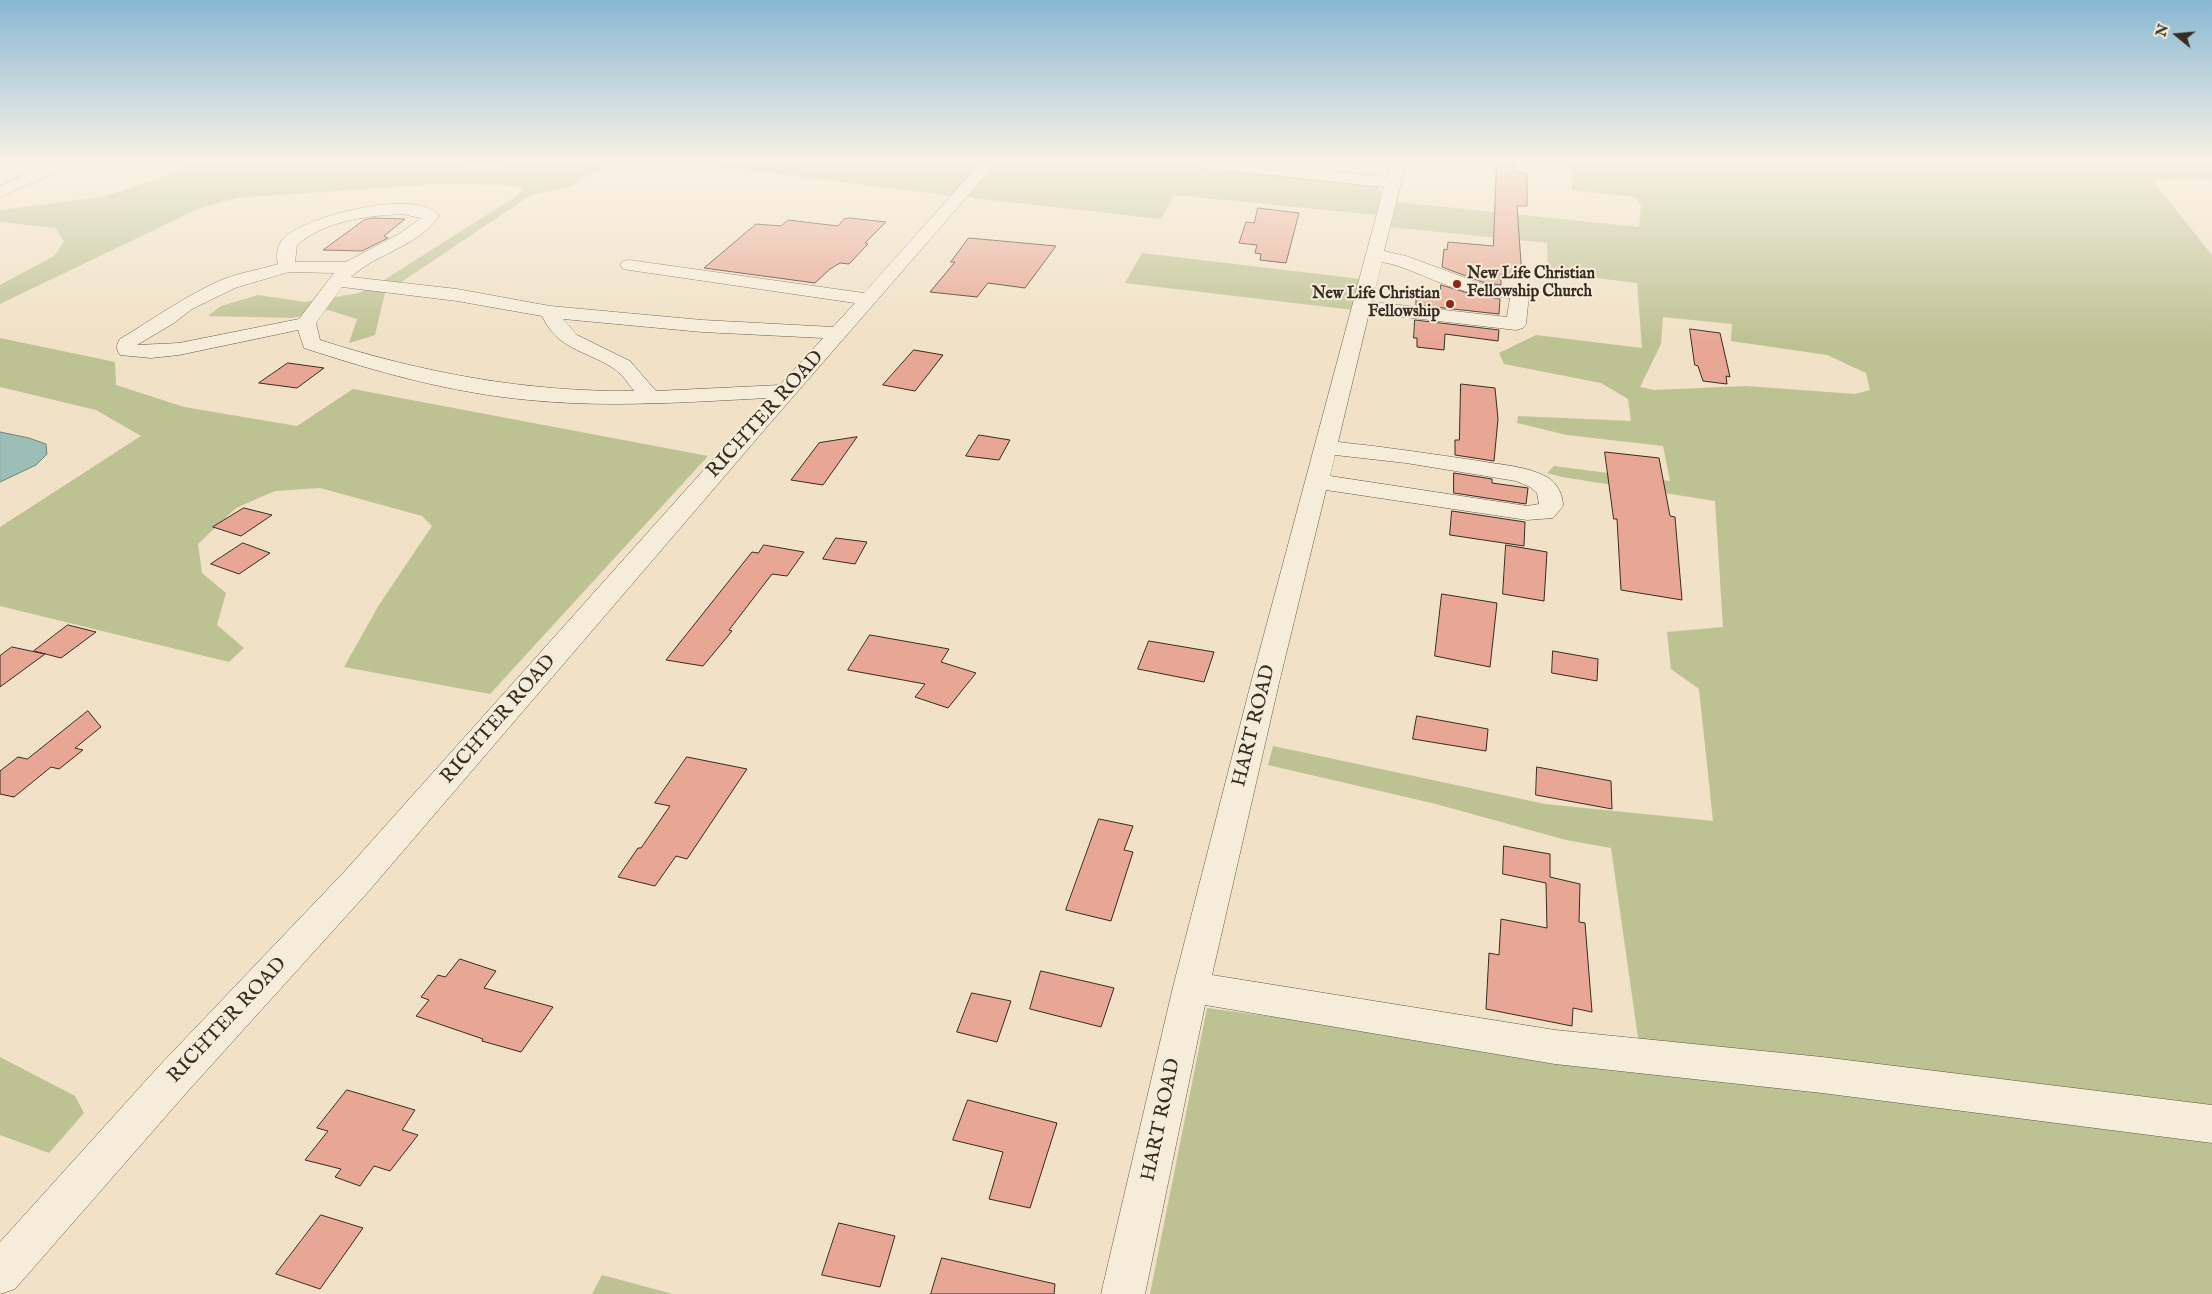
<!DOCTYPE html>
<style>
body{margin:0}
#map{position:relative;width:2212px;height:1294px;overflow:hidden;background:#f1e1c6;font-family:"IM FELL English",serif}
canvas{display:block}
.north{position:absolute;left:2152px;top:10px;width:50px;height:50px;-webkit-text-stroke:4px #f6ecda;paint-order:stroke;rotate:287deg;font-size:14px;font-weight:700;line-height:20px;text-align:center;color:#382b21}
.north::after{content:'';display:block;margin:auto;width:18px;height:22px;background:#382b21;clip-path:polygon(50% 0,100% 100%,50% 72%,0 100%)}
</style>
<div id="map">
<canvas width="2212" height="1294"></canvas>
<div class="north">N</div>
</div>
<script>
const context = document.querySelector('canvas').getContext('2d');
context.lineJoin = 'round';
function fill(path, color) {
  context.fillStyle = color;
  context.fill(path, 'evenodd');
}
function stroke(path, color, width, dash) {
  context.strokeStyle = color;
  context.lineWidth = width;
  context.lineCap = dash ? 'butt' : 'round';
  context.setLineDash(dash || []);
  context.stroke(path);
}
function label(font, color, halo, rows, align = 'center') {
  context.font = font + ' "IM FELL English",serif';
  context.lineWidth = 4;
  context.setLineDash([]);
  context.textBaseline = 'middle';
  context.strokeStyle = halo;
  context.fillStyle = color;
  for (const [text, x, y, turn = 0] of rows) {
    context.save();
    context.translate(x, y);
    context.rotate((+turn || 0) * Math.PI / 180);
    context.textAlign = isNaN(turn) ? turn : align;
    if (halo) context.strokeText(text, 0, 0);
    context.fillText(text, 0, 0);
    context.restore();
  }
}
fill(new Path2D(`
 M200,160H410L462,167L498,168L549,160H620L611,162L572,186L531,195L385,293L375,335L349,343L357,319L328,310L292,318L208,316L221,306L258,295L305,302L359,293L384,280L515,197L523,189L511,185L435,184L237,198L200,208L0,304V285L54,256L64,242L56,228L0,222V210L102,197L170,175Z
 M651,160H984L953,196L699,164Z
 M998,160H1137L1377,186L1381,193L1376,215L1174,195L1161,219L965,197Z
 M1571,160H2212V180L2195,178L2152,180L2212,255V1294H1150L1207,1008L1642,1066L1611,848L1566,840L1436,804L1268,765L1273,746L1545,804L1713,821L1699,689L1671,669L1667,632L1723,627L1715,501L1562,477L1547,473L1554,466L1670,481L1663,446L1567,435L1517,423L1518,416L1631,421L1628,399L1601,383L1504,364L1499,353L1536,335L1642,348L1637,283L1548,272L1547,243L1391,227L1397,202L1639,227L1641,205L1635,197L1572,190ZM1663,317L1732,324L1731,341L1827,355L1866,373L1870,390L1855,394L1746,386L1654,390L1640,387L1661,344Z
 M1142,253L1361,279L1353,310L1125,283Z
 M0,338L115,362L116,385L184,407L297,426L353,389L708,456L490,694L344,667L379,605L432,526L422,516L320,488L275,491L236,508L198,544L202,573L226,593L217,625L244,648L229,662L0,606V527L141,436L96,410L0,387Z
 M0,1057L75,1096L84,1113L49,1153L0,1135Z
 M602,1275L673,1294H592Z`), '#bdc293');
const water = new Path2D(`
 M0,432L29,438L46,444L47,454L36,465L0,482Z`);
fill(water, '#9bbeb5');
stroke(water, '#73837a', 1);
const building = new Path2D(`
 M1497,160H1514L1515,172L1527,174V206H1517L1522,277L1501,275V285L1482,282L1442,267L1444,249L1447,250L1448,242L1493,246Z
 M1258,208L1299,213L1286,263L1260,260L1261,254L1255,253L1257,245L1239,243L1246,222L1254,223Z
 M374,218L405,219L384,236L388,238L362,251L323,250L364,220Z
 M850,218L886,222L865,243L868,244L849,264L840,263L830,269L815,283L704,268L756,224L781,226L788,220L838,226L844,219Z
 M969,238L1056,246L1025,288L988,283L977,297L930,292L955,262H951Z
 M1441,285L1471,294L1500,299L1499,314L1416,305V293L1440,295Z
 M1415,320L1499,330L1498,341L1445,334L1444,350L1417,347V338H1414Z
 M1690,329L1720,333L1730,377L1726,376L1727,384L1703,381L1698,366L1695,365Z
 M914,350L943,355L915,391L883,385Z
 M288,363L324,368L297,388L259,383Z
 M1461,384L1495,388L1498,419L1494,461L1455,455V440H1459Z
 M979,435L1010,440L999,460L966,456Z
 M857,437L823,485L791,480L819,443Z
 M1605,452L1659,458L1670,516L1675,517L1682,600L1621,590L1617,519H1614Z
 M1454,473L1492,479V483L1528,488L1526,504L1454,493Z
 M244,508L272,515L241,536L213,527Z
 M1452,511L1525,522L1524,546L1450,535Z
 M836,538L867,542L855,564L823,559Z
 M243,543L270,553L239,574L211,564Z
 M764,545L804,552L787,576L772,574L729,630L732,631L703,666L666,660L752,552L758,553Z
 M1506,545L1547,552L1544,601L1503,594Z
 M1442,594L1497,603L1490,667L1435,656Z
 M68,625L96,632L61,658L34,651Z
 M870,635L949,649L941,662L976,673L948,708L915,697L925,684L848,670Z
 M1149,641L1214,652L1204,682L1138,669Z
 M12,647L45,654L0,687V656Z
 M1553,651L1598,659L1597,681L1552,673Z
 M88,711L101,727L75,748L83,750L59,769L51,767L14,797L0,794V771L18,757L27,759Z
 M1417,716L1488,729L1486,751L1413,739Z
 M687,757L747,769L687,859L676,856L655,886L618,877L638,848H641L670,806L655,803Z
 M1537,767L1611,781L1612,809L1536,795Z
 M1099,819L1133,826L1124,850L1133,852L1111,921L1066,910Z
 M1504,846L1550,854V877L1580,884L1579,922L1585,923L1592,1012L1573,1008L1572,1026L1486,1009L1489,953L1499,955L1501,919L1547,928L1546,883L1503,874Z
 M460,959L496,971L484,988L553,1007L521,1052L482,1041L483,1039L416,1016L429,1000L421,997L438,975L445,977Z
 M1041,971L1114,988L1101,1027L1030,1009Z
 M972,993L1011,1001L997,1042L957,1032Z
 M347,1090L415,1110L402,1130L418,1135L390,1171L374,1166L360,1186L335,1177L341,1169L305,1160L328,1131L317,1128Z
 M968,1100L1057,1123L1030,1208L989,1199L1003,1152L953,1140Z
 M321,1215L363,1228L320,1289L276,1274Z
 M839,1223L895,1236L880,1287L822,1275Z
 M942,1258L1055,1284L1054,1294H931Z`);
fill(building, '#e8a794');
stroke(building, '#382b21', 1);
const minor = new Path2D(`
 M57,160H78L76,163L0,197V186Z
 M983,160H999L772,421L368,892L188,1091L15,1289L0,1294V1242L160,1065L344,872L768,398C689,402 609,408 529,400C452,393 377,372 304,348L298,330L179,355L151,358L120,355C116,349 116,345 120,339C153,319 184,297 219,281C237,273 259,270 278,264C276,255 277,246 283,239C304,216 419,187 439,216C418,247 378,252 351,277L457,289L550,306L702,320L833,327L855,303L629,270L623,269L620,265L623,261L629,260L864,293ZM402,214L421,218L399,234L346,262H295L297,245C325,221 365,216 402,214ZM289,272L334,273L299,319L179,343L137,345L174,323L192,309L235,288ZM342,287L457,301L542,316C558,350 585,350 613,368C622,374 628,383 634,391C526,392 423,373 320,340L316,323ZM563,319L702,332L823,338L780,385L656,391L630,361L577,335Z
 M1169,160H1224L1387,177L1391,160H1407L1384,251L1406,256L1482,284L1527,290L1529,294L1526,324L1523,328L1516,330L1369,313L1338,442C1386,447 1432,454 1480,461C1501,465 1527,466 1547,477C1557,483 1563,494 1563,506L1553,518L1527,520L1326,490L1279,683L1212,975L1555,1030L1822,1057L2212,1105V1143L1822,1093L1555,1064L1205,1005L1145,1294H1101L1173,987L1251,683L1384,187L1176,165ZM1382,262C1405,266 1426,278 1449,286C1469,293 1489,296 1510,298L1507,317L1372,302ZM1335,455L1406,463L1516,481L1530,487L1537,493L1539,504L1527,506L1330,476Z`);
stroke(minor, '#66584a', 1);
fill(minor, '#f6ecda');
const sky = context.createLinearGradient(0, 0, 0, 342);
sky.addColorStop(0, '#89b8d4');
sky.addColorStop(0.47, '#f9f2e5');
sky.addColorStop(1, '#f9f2e500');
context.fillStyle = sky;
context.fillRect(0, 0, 2212, 342);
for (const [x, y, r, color] of [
 [1457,284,5,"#8f2418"],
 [1450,304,5,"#8f2418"]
]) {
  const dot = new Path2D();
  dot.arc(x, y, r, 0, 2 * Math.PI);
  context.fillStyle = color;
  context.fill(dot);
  stroke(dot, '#f6ecda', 2);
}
label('bold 16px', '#382b21', '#f6ecda', [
 ["New Life Christian",1467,275],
 ["Fellowship Church",1467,293],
 ["New Life Christian",1440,295,"right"],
 ["Fellowship",1440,313,"right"]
], 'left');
label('20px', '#382b21', '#f6ecda', [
 ["RICHTER ROAD",766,415,-48],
 ["RICHTER ROAD",499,720,-49],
 ["HART ROAD",1255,726,-76],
 ["RICHTER ROAD",228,1021,-47],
 ["HART ROAD",1162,1120,-78]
]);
</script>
